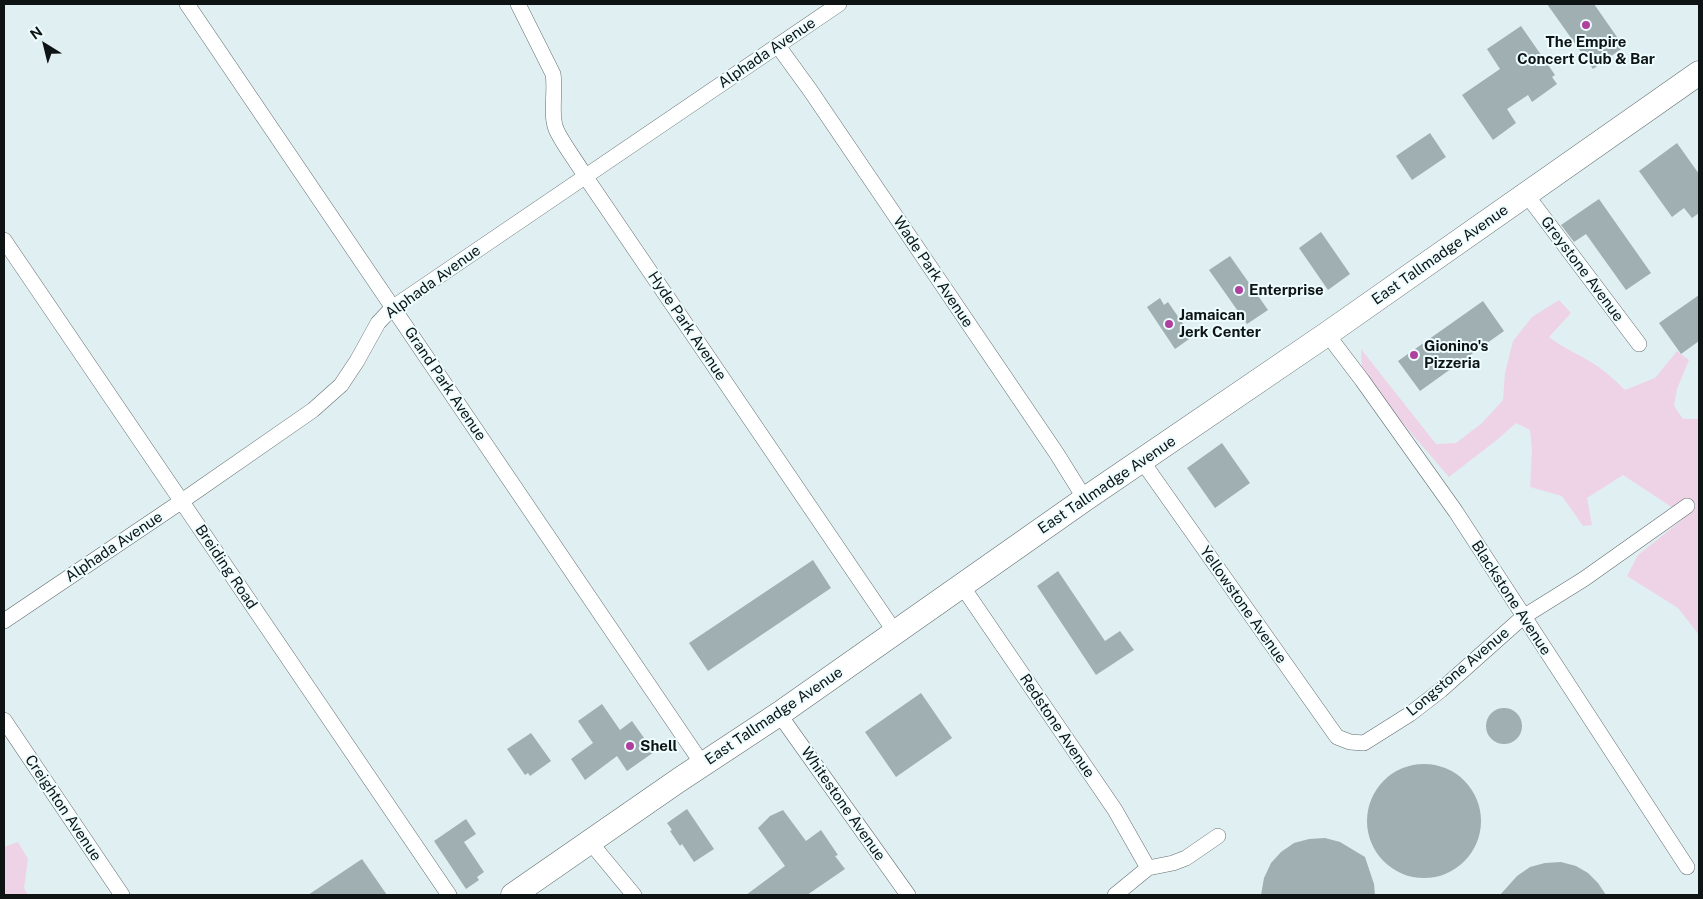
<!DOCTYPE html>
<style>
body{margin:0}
#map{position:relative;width:1703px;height:899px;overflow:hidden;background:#e0eff2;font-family:"Public Sans",sans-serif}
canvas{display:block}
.frame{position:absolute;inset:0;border:5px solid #0e1314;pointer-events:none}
.north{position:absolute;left:20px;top:20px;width:50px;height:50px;-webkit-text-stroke:4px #edfdff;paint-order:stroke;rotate:324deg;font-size:14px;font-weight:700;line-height:20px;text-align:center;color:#0e1314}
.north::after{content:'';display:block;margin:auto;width:18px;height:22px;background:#0e1314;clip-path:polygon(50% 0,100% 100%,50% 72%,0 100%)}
</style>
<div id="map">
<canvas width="1703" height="899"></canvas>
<div class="frame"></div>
<div class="north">N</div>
</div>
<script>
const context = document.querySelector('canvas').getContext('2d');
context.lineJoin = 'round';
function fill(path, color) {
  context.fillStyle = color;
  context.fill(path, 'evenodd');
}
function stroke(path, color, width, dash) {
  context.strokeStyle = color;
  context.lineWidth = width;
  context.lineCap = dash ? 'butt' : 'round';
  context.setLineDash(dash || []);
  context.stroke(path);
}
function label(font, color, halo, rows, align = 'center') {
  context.font = font + ' "Public Sans",sans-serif';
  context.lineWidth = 4;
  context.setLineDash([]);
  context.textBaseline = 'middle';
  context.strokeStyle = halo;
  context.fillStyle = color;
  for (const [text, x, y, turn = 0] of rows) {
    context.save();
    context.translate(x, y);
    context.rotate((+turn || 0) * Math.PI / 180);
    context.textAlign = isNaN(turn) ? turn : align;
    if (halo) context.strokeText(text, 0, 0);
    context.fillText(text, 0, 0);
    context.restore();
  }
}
fill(new Path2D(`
 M1559,300L1571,313L1549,337C1563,348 1576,353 1591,362C1604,370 1615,380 1625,390L1655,378L1677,351L1689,360L1677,389L1674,406L1683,419H1699V635L1678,608L1627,576L1638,555L1683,519L1673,508L1623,475L1587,498L1592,525L1583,526L1562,496L1530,487L1532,450L1530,430L1516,423L1498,439L1449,477L1362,376L1361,349L1436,444L1456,443L1482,423L1503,400L1505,373L1513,341L1532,317Z
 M18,842L28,859L24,888L28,895H4V847Z`), '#eed3e7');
fill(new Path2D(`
 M1547,4H1594L1624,47L1593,69Z
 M1521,26L1555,75L1552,77L1557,84L1532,102L1528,95L1507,109L1516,123L1493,140L1462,95L1500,69L1487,49Z
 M1430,133L1446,157L1412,180L1396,156Z
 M1677,143L1699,174V213L1692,218L1684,208L1672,217L1639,171Z
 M1599,199L1651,273L1626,290L1586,234L1574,242L1561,225Z
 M1321,232L1350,274L1328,290L1299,248Z
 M1230,256L1268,310L1247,324L1209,270Z
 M1699,295V341L1681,354L1659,323Z
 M1160,298L1164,305L1168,302L1192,337L1175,349L1147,307Z
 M1483,301L1504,331L1420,391L1398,361Z
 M1222,443L1250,483L1215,508L1187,468Z
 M813,560L831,588L708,671L689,643Z
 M1058,571L1105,641L1120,631L1134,650L1096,675L1037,586Z
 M921,693L952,738L896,777L865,732Z
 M602,704L620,730L632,721L654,752L627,771L617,756L585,780L571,759L593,743L578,721Z
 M1486 726a18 18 0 1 1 36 0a18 18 0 1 1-36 0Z
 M531,733L551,761L530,776L528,773L525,775L507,749Z
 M1367 821a57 57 0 1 1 114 0a57 57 0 1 1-114 0Z
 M687,809L714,849L694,862L682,844L680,846L670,831L672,830L667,823Z
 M783,810L806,841L821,830L838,855L835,856L845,869L807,895H746L785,866L758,828L770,816Z
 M466,819L476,834L464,842L484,872L477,877L479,880L466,889L434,841Z
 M1325,838L1340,842L1365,857L1374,884L1375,895H1261L1264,878L1271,863L1281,852L1294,843L1309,839Z
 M362,859L387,895H308Z
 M1561,862L1576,866L1588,873L1598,883L1606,895H1500L1517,876L1530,867L1545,863Z`), '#a0afb1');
const street = new Path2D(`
 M187,4L703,765
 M518,4L553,74C556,91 550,114 556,129C562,143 577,162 585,176L895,632
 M778,46L810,90L1057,454L1085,499
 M1526,194L1639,344
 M4,240L449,895
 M1327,334L1362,380L1456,512L1687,867
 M1142,461L1337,737L1350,742L1364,743L1410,714L1441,690L1523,617L1584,579L1687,506
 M962,586L1115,810L1148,868
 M4,621L182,501L313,410L341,385L357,361L378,323L392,308L839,4
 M779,714L908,895
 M4,720L122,895
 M590,842L634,895
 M1115,895L1148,868L1173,863L1186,858L1218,836`);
const primary = new Path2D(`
 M513,895L679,780L779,714L1085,499L1327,334L1699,73`);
stroke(street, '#606e70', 16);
stroke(primary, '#606e70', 25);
stroke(street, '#fff', 15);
stroke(primary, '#fff', 24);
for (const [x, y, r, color] of [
 [1586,25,5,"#af409d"],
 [1239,290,5,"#af409d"],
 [1169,324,5,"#af409d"],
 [1414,355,5,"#af409d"],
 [630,746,5,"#af409d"]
]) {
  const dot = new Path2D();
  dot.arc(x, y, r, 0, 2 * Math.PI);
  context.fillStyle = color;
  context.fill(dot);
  stroke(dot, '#edfdff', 2);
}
label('bold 15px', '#0e1314', '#edfdff', [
 ["The Empire",1586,42,"center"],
 ["Concert Club & Bar",1586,59,"center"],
 ["Enterprise",1249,290],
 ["Jamaican",1179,315],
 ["Jerk Center",1179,332],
 ["Gionino's",1424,346],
 ["Pizzeria",1424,363],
 ["Shell",640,746]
], 'left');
label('15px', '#0e1314', '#edfdff', [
 ["Alphada Avenue",767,53,-34],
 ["East Tallmadge Avenue",1440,255,-35],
 ["Greystone Avenue",1582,269,53],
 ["Wade Park Avenue",933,272,56],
 ["Alphada Avenue",433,282,-36],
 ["Hyde Park Avenue",687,326,56],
 ["Grand Park Avenue",445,384,56],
 ["East Tallmadge Avenue",1107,485,-34],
 ["Alphada Avenue",114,547,-34],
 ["Breiding Road",226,567,56],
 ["Blackstone Avenue",1511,598,57],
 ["Yellowstone Avenue",1243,605,55],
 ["Longstone Avenue",1458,672,-40],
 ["East Tallmadge Avenue",774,716,-34],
 ["Redstone Avenue",1057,726,56],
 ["Whitestone Avenue",843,804,55],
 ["Creighton Avenue",63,808,56]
]);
</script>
